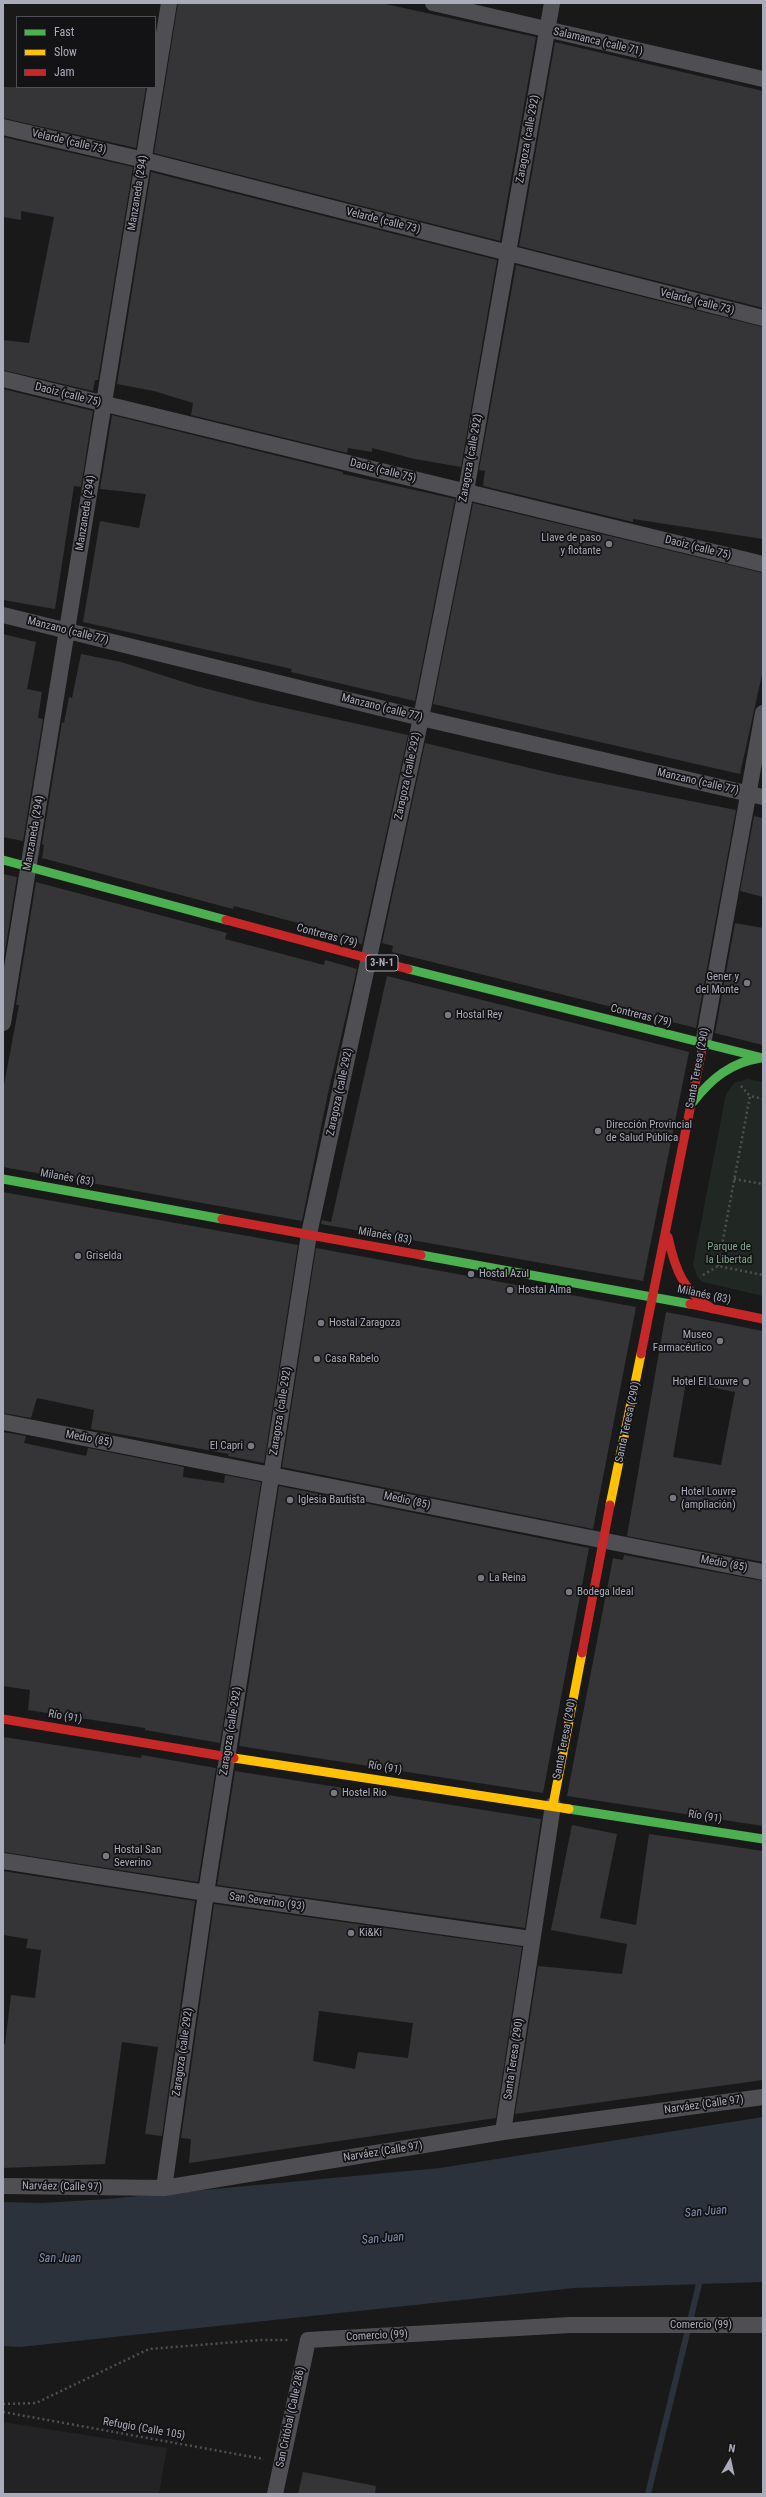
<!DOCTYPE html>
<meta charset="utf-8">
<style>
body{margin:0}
#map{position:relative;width:766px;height:2497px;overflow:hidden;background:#191919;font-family:"Roboto Condensed",sans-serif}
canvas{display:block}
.frame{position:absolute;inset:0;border:4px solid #abacba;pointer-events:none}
.legend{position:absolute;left:16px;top:16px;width:140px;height:72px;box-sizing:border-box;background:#131315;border:1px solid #505057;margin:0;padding:5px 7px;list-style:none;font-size:12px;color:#abacba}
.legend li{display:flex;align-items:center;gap:8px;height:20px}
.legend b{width:20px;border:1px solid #505057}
.north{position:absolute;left:710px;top:2441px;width:40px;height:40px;-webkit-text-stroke:3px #131315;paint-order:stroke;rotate:9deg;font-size:11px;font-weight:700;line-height:16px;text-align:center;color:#abacba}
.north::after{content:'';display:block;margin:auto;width:14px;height:18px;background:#abacba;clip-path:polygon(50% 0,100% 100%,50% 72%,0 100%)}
</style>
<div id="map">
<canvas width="766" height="2497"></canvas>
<div class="frame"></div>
<ul class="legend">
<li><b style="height:5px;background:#4caf50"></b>Fast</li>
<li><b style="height:5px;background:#ffc107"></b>Slow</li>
<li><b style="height:5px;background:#c62828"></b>Jam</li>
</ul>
<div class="north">N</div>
</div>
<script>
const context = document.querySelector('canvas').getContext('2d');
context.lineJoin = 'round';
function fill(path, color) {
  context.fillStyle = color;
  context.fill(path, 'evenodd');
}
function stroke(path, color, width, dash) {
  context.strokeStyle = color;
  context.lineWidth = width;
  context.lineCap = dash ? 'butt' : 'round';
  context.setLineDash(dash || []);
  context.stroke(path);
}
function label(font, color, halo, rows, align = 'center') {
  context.font = font + ' "Roboto Condensed",sans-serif';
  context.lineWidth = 3.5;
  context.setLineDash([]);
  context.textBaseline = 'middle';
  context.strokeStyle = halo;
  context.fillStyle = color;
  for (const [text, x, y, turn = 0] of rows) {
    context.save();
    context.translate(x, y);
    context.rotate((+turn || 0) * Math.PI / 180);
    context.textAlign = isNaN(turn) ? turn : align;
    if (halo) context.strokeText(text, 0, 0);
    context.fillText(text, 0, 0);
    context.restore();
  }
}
fill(new Path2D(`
 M3,2422L167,2448L159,2494H3Z`), '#232325');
fill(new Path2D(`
 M747,1079L763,1082V1296L703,1282L698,1278L693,1264L726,1094L734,1083Z`), '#212823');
fill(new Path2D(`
 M763,2117V2282L574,2288L20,2347L3,2346V2202L42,2203L107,2199L440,2168Z`), '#2c323b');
stroke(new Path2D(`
 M648,2494L699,2284`), '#2c323b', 6);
fill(new Path2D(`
 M178,3H381L536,37L500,241L154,153Z
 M555,42L763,91V308L519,246Z
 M3,87H146L136,148L3,118Z
 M3,137L133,167L98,380H95L93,391L3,370V340L29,343L54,217L21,211V220L3,217Z
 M151,172L497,260L461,467L415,459L372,448V452L348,448L347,453L191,415L193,403L154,391L117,384Z
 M516,265L763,327V539L633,519V522L483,486L485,471L479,470Z
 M3,389L93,411L81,487L74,486L55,609L3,600Z
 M112,415L343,472V474L455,499L415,701L291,672L292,669L230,655L83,622L100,521L139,528L146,494L100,489Z
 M473,503L763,573V670L740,774L433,704Z
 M3,634L36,642L27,689L42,692L38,718L43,719L23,841L3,837Z
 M81,654L121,662L196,686L258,702L408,735L362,944L331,936L332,932L234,906L233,909L42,858L44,845L42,844L62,722L64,723L69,697L72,698Z
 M425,743L555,774L736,810L696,1028L392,952L393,946L382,943Z
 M754,816L763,818V897L740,891Z
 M3,874L17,877L3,964Z
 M36,882L227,933L225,939L252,946L324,965L325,960L357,969L328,1093L302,1221L3,1167V1090L19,1005H16Z
 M735,923L763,928V1045L715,1033Z
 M387,976L689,1052L643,1281L321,1224L322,1220L331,1222Z
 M3,1192L298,1245L264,1463L228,1456L229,1454L91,1429L94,1410L37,1398L31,1418L3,1413Z
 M316,1248L636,1307L593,1529L282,1467Z
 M666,1312L763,1331V1562L627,1536ZM686,1382L735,1392L721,1465L673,1457Z
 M3,1432L26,1436L24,1443L86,1456L88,1448L184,1467L183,1477L224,1483L225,1475L261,1482L220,1743L145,1730V1728L28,1710L30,1690L3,1686Z
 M279,1486L589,1548L543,1793L239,1746Z
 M624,1555L763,1581V1826L567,1796L613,1558L623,1560Z
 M3,1737L141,1758L142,1755L216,1768L198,1882L3,1852Z
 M235,1771L541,1819L525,1928L217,1885Z
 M572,1825L617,1834L600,1918L636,1925L649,1834L763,1851V2080L515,2114L538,1966L622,1974L627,1944L551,1930Z
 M3,1871L195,1901L162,2136L145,2134L158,2047L122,2042L105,2164L3,2168V2044H5L11,1995L35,1998L41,1950L26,1948L28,1939L3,1935Z
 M214,1904L522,1947L496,2118L189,2163L191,2139L181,2138ZM319,2011L413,2023L408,2058L358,2052L355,2069L313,2061Z
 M303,2472L376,2486L375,2494H298Z`), '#353537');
stroke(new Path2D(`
 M741,1086L750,1096
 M734,1179L763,1184
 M718,1266L750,1096L763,1099
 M703,1275L718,1266L763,1275
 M3,2404L36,2403L149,2349L261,2340H290
 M3,2412L264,2459`), '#505054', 2.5, [2, 3]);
stroke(new Path2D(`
 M433,3L763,79
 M3,127L144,160L763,318
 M3,379L763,564
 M3,615L421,718L763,797
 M3,1023L169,3
 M703,1044L763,713
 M3,1422C257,1470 509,1524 763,1572
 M3,1861L206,1893L531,1939
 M503,2132L553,1805
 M3,2186L164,2188L503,2132L763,2097
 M164,2188L206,1893L309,1234L421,718L466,491L552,3
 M275,2494L308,2340L570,2325H763`), '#4f4f53', 16);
stroke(new Path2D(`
 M3,860L226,920
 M408,969L763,1058
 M693,1102C711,1079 731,1062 761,1058
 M3,1179L222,1219
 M421,1255L690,1304
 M569,1809L763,1839`), '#4caf50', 9);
stroke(new Path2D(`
 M610,1505L641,1354
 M234,1758L569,1809
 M553,1805L582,1653`), '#ffc107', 9);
stroke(new Path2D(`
 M226,920L408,969
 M222,1219L421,1255
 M668,1237C675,1269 683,1292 713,1309
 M690,1304L763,1319
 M641,1354L703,1044
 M582,1653L610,1505
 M3,1719L234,1758`), '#c62828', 9);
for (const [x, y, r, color] of [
 [609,544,4,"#787982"],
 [747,983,4,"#787982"],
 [448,1015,4,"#787982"],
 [598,1131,4,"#787982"],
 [78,1256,4,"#787982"],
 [471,1274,4,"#787982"],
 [510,1290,4,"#787982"],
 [321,1323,4,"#787982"],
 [720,1341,4,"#787982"],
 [317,1359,4,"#787982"],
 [746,1382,4,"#787982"],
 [251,1446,4,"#787982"],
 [673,1498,4,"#787982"],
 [290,1500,4,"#787982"],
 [481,1578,4,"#787982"],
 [569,1592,4,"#787982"],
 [334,1793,4,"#787982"],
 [106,1856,4,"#787982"],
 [351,1933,4,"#787982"]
]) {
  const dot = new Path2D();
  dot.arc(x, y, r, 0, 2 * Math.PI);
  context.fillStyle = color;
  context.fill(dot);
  stroke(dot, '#131315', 1.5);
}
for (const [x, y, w] of [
 [382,963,32]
]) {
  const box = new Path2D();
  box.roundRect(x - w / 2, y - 8, w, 16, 3);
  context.fillStyle = '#131315';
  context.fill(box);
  stroke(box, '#abacba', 1);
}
label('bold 10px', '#abacba', null, [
 ["3-N-1",382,963]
]);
label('11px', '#abacba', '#131315', [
 ["Salamanca (calle 71)",598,42,13],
 ["Zaragoza (calle 292)",528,139,-80],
 ["Velarde (calle 73)",69,142,13],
 ["Manzaneda (294)",138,193,-81],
 ["Velarde (calle 73)",383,221,14],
 ["Velarde (calle 73)",697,302,14],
 ["Daoiz (calle 75)",68,395,14],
 ["Zaragoza (calle 292)",471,458,-80],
 ["Daoiz (calle 75)",383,471,14],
 ["Manzaneda (294)",86,513,-81],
 ["Daoiz (calle 75)",698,548,14],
 ["Manzano (calle 77)",68,631,14],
 ["Manzano (calle 77)",382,708,14],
 ["Zaragoza (calle 292)",408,776,-78],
 ["Manzano (calle 77)",698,782,13],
 ["Manzaneda (294)",34,833,-80],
 ["Contreras (79)",327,936,15],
 ["Contreras (79)",641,1016,14],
 ["Santa Teresa (290)",698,1068,-79],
 ["Zaragoza (calle 292)",340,1092,-78],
 ["Milanés (83)",67,1178,10],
 ["Milanés (83)",385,1236,10],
 ["Milanés (83)",704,1295,12],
 ["Zaragoza (calle 292)",281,1411,-81],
 ["Santa Teresa (290)",628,1422,-78],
 ["Medio (85)",89,1439,11],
 ["Medio (85)",407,1501,12],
 ["Medio (85)",724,1564,11],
 ["Río (91)",65,1717,10],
 ["Zaragoza (calle 292)",231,1731,-81],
 ["Santa Teresa (290)",565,1739,-79],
 ["Río (91)",385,1768,9],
 ["Río (91)",705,1817,9],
 ["San Severino (93)",267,1902,8],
 ["Zaragoza (calle 292)",183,2052,-82],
 ["Santa Teresa (290)",514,2059,-82],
 ["Narváez (Calle 97)",704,2105,-8],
 ["Narváez (Calle 97)",383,2152,-9],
 ["Narváez (Calle 97)",62,2187,1],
 ["Comercio (99)",701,2325],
 ["Comercio (99)",377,2336,-3],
 ["San Critóbal (Calle 286)",291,2417,-78],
 ["Refugio (Calle 105)",144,2429,10]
]);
label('11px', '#abacba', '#131315', [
 ["Llave de paso",601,538,"right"],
 ["y flotante",601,551,"right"],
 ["Gener y",739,977,"right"],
 ["del Monte",739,990,"right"],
 ["Hostal Rey",456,1015],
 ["Dirección Provincial",606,1125],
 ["de Salud Pública",606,1138],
 ["Griselda",86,1256],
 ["Hostal Azul",479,1274],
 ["Hostal Alma",518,1290],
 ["Hostal Zaragoza",329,1323],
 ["Museo",712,1335,"right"],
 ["Farmacéutico",712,1348,"right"],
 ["Casa Rabelo",325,1359],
 ["Hotel El Louvre",738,1382,"right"],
 ["El Capri",243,1446,"right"],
 ["Hotel Louvre",681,1492],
 ["(ampliación)",681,1505],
 ["Iglesia Bautista",298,1500],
 ["La Reina",489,1578],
 ["Bodega Ideal",577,1592],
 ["Hostel Rio",342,1793],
 ["Hostal San",114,1850],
 ["Severino",114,1863],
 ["Ki&Ki",359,1933]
], 'left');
label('11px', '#82a48b', '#131315', [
 ["Parque de",729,1247],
 ["la Libertad",729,1260]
]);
label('italic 12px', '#8292b4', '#131315', [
 ["San Juan",706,2212,-5],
 ["San Juan",383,2239,-5],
 ["San Juan",60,2259]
]);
</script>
